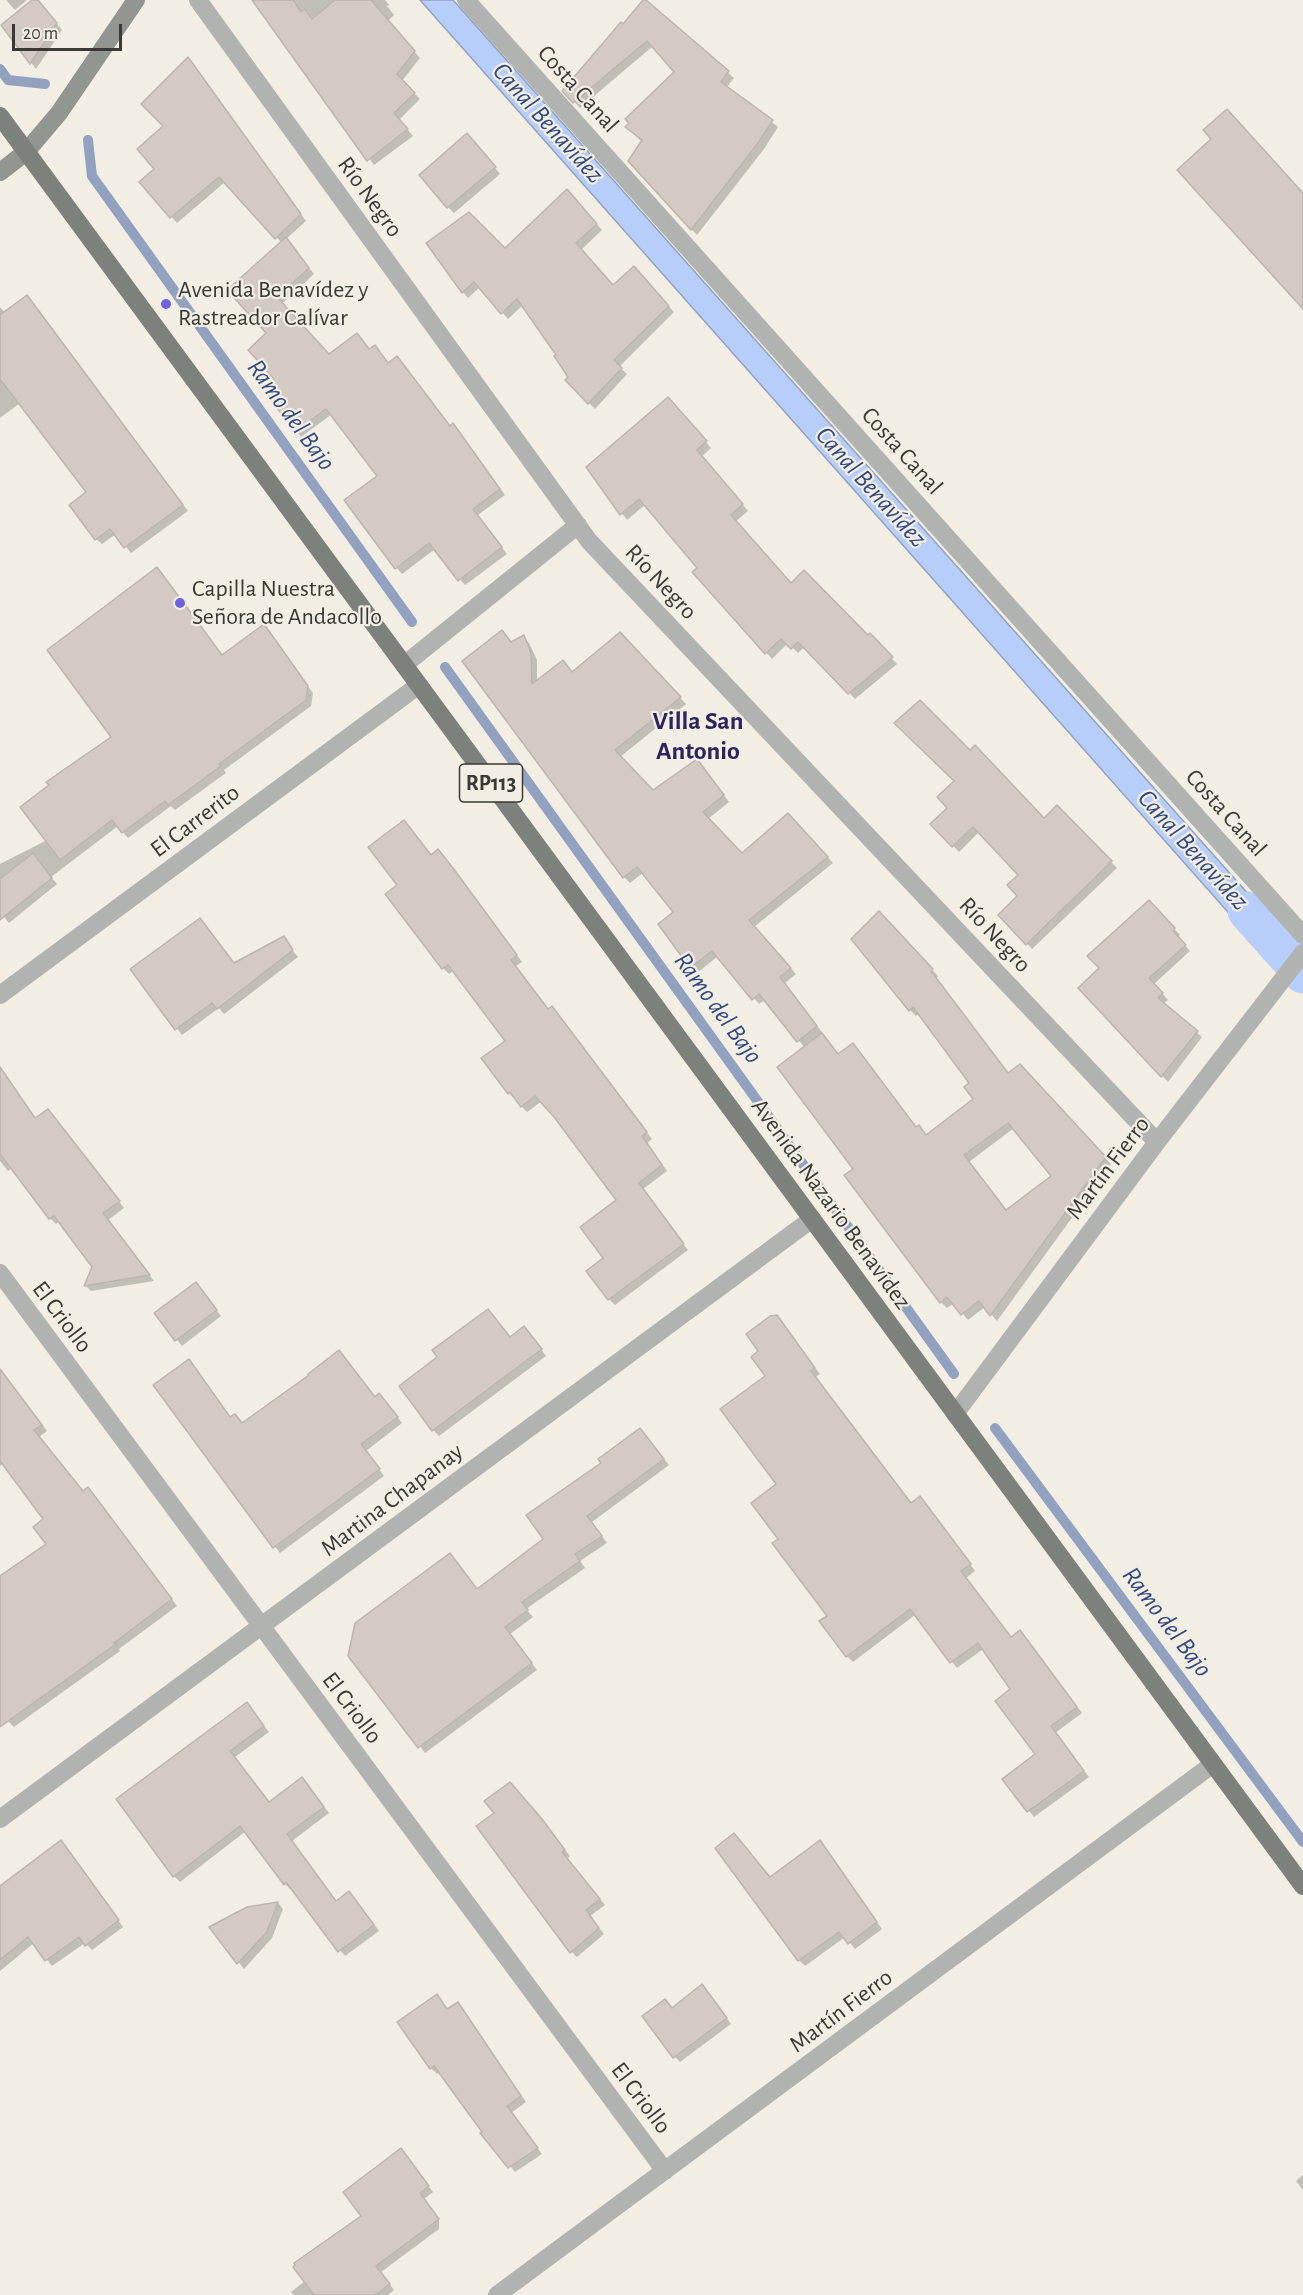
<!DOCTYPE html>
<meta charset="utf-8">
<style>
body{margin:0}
#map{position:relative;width:1303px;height:2295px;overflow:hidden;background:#f2eee4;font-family:"Alegreya Sans",sans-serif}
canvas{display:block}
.scale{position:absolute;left:12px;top:24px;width:110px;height:27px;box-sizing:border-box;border:3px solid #3a3935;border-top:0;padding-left:8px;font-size:18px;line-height:21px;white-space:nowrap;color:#3a3935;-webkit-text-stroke:4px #f2eee4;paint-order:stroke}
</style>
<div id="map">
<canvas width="1303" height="2295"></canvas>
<div class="scale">20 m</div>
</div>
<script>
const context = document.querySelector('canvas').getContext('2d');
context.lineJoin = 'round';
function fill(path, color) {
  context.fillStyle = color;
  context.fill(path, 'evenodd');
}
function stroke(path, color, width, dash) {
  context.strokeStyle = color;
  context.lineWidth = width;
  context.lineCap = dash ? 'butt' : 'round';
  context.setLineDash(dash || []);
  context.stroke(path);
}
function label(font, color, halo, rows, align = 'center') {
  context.font = font + ' "Alegreya Sans",sans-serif';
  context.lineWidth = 4.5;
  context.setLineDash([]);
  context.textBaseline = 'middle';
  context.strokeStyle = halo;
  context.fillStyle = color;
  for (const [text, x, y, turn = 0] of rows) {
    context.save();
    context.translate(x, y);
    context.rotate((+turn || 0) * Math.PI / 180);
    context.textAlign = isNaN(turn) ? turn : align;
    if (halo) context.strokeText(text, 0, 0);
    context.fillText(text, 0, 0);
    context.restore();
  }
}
const water = new Path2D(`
 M420,0H453L1291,942L1273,963Z`);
fill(water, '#b7cdfa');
stroke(water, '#92a1bf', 1.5);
fill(new Path2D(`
 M6,0H27L15,10Z
 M35,0L42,5L62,30L36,69L3,25Z
 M254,0H385L389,5L387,6L394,15L388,21L420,58L402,81L420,99L399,120L413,136L374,165Z
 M645,1L734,78L726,88L778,127L764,149L697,235L630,161L643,143L627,127L676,72L653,46L580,108L564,91Z
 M193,64L306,221L286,239L314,274L282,304L329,356L370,351L388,364L450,427L458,431L505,495L478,515L507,554L465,585L435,549L402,574L397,568L379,476L332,414L301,437L296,431L277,379L268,334L282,243L225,182L177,223L141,182L157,169L166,126Z
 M473,141L500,174L454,213L448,207Z
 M573,197L602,230L581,250L614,287L640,273L674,312L619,367L627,374L595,409L567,380L570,377L558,355L523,305L508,319L480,287L468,298L463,292L505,250Z
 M33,303L188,511L131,553L116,534L102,544L96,539L88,493L20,403L0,418V307L5,313Z
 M674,405L711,448L702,456L748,511L735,522L791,585L868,637L870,635L897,664L855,699L805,646L798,653L788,643L772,659L694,572L699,568L646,504L627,520L588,468Z
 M163,575L223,657L264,626L313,693L311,706L224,770L226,773L175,810L171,806L128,838L118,826L51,877L57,884L9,923L0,912V864L47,840L113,737Z
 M620,634L686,704L620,757L653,792L703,767L729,802L708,819L742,855L794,821L833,863L754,927L796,974L785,983L839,1055L859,1051L917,1128L927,1136L975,1100L971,1083L920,1013L916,1016L910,1010L885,920L938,976L936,978L1009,1075L1026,1072L1111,1164L997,1321L985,1307L968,1320L954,1303L947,1308L941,1302L855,1169L805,1048L765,1000L759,1004L718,956L697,973L660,925L675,912L644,872L630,883L624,877L512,643L523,637L529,643L537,660V682L573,673ZM1014,1128L1053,1176L1007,1212L969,1162Z
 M970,753L1044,820L1057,807L1117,868L1032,949L1000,915L1019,896L1020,875L979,832L959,852L932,824L949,808L956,781Z
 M432,856L444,857L522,962L516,966L549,1010L557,1014L652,1139L647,1143L667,1171L643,1189L688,1250L615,1305L609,1299L605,1259L618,1200L542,1101L527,1112L509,1093L507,1041L454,970L449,974L443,968L387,894Z
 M1149,902L1180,935L1177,937L1190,951L1154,984L1168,1000L1163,1004L1202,1037L1168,1082L1080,988L1101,968Z
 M283,938L298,957L224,1014L219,1008L182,1035L132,969L235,965Z
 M6,1077L36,1119L48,1111L54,1116L124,1208L108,1220L154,1281L91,1291L86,1286L94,1267L60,1221L56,1224L50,1218L12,1168L8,1171L0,1161V1081Z
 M201,1290L221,1316L182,1346L156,1314Z
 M777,1317L820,1374L816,1377L912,1504H926L975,1571L966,1578L1012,1639L1026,1638L1082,1713L1055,1733L1089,1777L1034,1817L1004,1779L1037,1754L1012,1690L983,1649L957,1668L915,1615L853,1662L847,1656L829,1616L778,1484L767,1376L760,1352Z
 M530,1334L546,1356L439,1436L433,1430L511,1339Z
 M339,1352L375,1398L385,1401L402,1423L366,1451L384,1476L280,1553L155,1385L189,1361L231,1418L243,1425L311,1375Z
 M0,1369L47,1431L39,1437L83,1492L93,1495L177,1606L119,1649L120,1651L14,1727L6,1719L0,1724V1579L48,1544L46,1519L3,1464L0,1466Z
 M640,1430L669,1465L592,1522L607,1543L580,1561L585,1568L526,1609L533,1617L510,1634L537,1670L425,1753L350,1655L478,1590L545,1539L603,1463Z
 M247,1704L269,1732L235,1757L270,1803L308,1785L329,1813L292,1841L337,1902L355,1899L379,1931L345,1956L291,1887L290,1889L285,1884L246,1831L180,1882L174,1876Z
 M496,1814L547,1827L570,1856L567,1859L605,1905L590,1916L604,1934L577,1957L572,1952Z
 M820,1842L882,1929L855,1949L845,1937L805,1966L799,1960L771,1879Z
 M67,1848L123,1927L92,1950L85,1943L52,1966L34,1943L0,1971V1888Z
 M278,1903L283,1909L272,1938L244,1969L211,1927L248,1909Z
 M708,1992L731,2024L680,2062L675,2057Z
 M437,1995L448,2010L458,2004L463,2010L526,2102L511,2113L542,2154L515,2172L440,2072L437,2074L431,2068Z
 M406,2156L433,2192L424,2199L439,2218V2229L381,2272L394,2290L388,2295H294L291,2292L305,2281L363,2216Z
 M1303,2175V2190L1296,2181Z`), '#0003');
stroke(new Path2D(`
 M0,69L8,80L45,84
 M88,140L92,176L412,622
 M445,667L954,1374
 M995,1428L1303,1842`), '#92a1bf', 10);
stroke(new Path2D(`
 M1247,911L1303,974`), '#b7cdfa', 39);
const building = new Path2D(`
 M32,0H38L57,23L30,64L1,25Z
 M252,0H293L301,12L305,9L312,19L335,0H371L415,51L397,74L415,93L394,113L408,129L367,161Z
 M643,0H646L729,71L721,82L773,120L758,143L691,230L628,161L642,140L625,127L629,123L625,119L674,72L647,41L573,103L562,91L621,22L623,24Z
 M188,57L301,214L275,239L219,177L170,218L139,182L154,169L137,149L163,126L141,104Z
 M1227,109L1303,193V309L1177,170L1211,139L1203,130Z
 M467,133L496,167L447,208L419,175Z
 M567,189L597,224L576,243L613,285L634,266L669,306L614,360L622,368L588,404L565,380L568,377L554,356L556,355L517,299L501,314L474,282L462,293L426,243L469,212L505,248Z
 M286,237L309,268L277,297L329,354L357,333L369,349L375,345L388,363L397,356L450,426L453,423L500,489L473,509L502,547L458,581L429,543L395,569L344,500L377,476L326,409L295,432L263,389L274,379L248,350L266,333L227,290Z
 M27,295L183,505L124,548L110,529L95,540L69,505L86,492L0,379V315Z
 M668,397L707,441L697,450L743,504L731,515L791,583L804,570L868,635L870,633L893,657L848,694L798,642L791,649L781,639L765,654L692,572L697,568L639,499L620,515L586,467Z
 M157,567L222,655L264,624L308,686L306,700L219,764L221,766L168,805L165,801L122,833L112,820L60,860L20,807L49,785L46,782L111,737L47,650Z
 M502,630L511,642L524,635L531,653L532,684L563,660L572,672L620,632L681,697L615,750L653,790L697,759L724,795L703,812L742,853L788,813L828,857L749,920L791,968L780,977L817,1026L797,1042L759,994L752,1000L712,951L690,968L658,924L673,912L637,867L623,878L462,661Z
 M920,700L970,750L975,745L1044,818L1057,805L1112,861L1026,945L998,915L1017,896L1007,885L1018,875L973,827L952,847L930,824L947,808L937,797L954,781L894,723Z
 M404,820L431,855L438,849L453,868L517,955L511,960L548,1009L552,1006L647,1132L642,1136L662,1165L639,1183L684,1244L608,1300L586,1271L603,1258L580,1227L616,1200L554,1117L535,1096L521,1107L510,1092L508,1094L481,1058L505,1041L448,965L442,969L385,894L397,885L368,847Z
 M33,853L52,878L0,920V879Z
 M1149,900L1175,928L1173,931L1186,945L1149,978L1163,993L1158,998L1198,1031L1161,1077L1078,988L1099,968L1087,956Z
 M879,911L933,969L931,971L1008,1073L1020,1064L1106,1157L990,1316L979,1301L961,1315L947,1297L940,1303L844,1175L853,1169L777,1067L822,1033L838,1054L853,1043L916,1127L919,1125L926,1135L973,1099L964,1087L969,1083L913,1007L909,1011L851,939ZM1008,1123L1051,1176L1006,1210L964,1155Z
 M200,918L234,963L284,936L293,950L217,1009L212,1003L175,1030L130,969Z
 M0,1067L35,1118L48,1109L120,1201L103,1213L150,1275L84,1286L92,1267L54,1216L49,1219L0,1154Z
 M196,1282L217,1310L175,1341L154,1313Z
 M488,1309L510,1337L524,1326L542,1349L432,1431L399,1386L437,1357L432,1350Z
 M777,1315L815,1368L811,1371L911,1503L920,1496L971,1564L961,1571L1011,1637L1020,1630L1077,1707L1051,1726L1084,1771L1027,1812L1002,1779L1035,1754L995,1701L1010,1689L978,1643L950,1663L910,1609L846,1657L819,1621L827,1616L772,1543L778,1539L751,1503L776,1484L720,1409L765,1376L751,1357L758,1351L746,1334L770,1316Z
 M339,1350L375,1397L379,1393L398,1417L361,1444L380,1469L273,1548L153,1385L189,1359L230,1417L235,1414L242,1423L309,1375L308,1374Z
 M0,1369L42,1425L34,1430L83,1491L88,1487L172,1599L114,1643L116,1644L0,1727V1576L46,1544L33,1527L43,1519L0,1461Z
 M640,1428L664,1459L587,1516L602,1536L575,1554L580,1561L522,1602L528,1610L505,1627L532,1663L418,1748L348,1656L355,1623L450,1553L477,1589L543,1539L526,1515L601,1463L598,1459Z
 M247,1702L264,1726L230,1751L269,1802L302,1777L324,1807L287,1834L336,1901L349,1891L374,1925L338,1952L286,1882L284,1885L240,1826L173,1877L116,1799Z
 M510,1782L542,1819L565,1850L562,1852L600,1899L586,1910L599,1928L570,1953L476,1826L494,1813L484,1801Z
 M734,1833L770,1877L820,1840L877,1922L848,1944L839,1932L798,1961L715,1848Z
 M61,1840L119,1920L85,1946L79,1937L45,1961L28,1937L0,1960V1886Z
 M278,1902L267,1932L237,1964L209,1927L247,1907Z
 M702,1984L727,2018L673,2058L642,2016L665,1999L672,2008Z
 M437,1994L447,2009L458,2002L521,2096L507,2106L538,2148L508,2168L480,2133L482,2132L434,2066L430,2069L397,2022Z
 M401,2148L429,2186L420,2193L439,2219L376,2266L390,2284L375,2295H314L293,2267L295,2265L294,2263L361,2216L343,2192Z`);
fill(building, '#d3cac4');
stroke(building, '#bdb4ad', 1.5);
stroke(new Path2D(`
 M466,0L1303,935`), '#b0b3af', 18);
stroke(new Path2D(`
 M198,0L589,541L1157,1142
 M404,665L578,525
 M0,995L419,685
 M0,1273L665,2171
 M955,1414L1157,1142L1303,953
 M0,1819L812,1219
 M497,2295L1213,1764`), '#b0b3af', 18);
stroke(new Path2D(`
 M0,172L26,152L59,113L136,0`), '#929690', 18);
stroke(new Path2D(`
 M0,116L1303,1886`), '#7d817b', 18);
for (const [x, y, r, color] of [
 [166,304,6,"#7062dc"],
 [180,603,6,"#7062dc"]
]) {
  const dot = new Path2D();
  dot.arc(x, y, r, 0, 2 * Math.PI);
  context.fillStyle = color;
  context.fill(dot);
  stroke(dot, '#f2eee4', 2);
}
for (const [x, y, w] of [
 [491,783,63]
]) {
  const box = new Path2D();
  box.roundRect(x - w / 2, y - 19, w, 38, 4.5);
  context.fillStyle = '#f2eee4';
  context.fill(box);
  stroke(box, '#3a3935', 1.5);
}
label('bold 22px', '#3a3935', null, [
 ["RP113",491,783]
]);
label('24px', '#3a3935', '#f2eee4', [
 ["Costa Canal",578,89,48],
 ["Río Negro",370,197,54],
 ["Costa Canal",902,451,48],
 ["Río Negro",661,582,47],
 ["Costa Canal",1226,813,48],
 ["El Carrerito",195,821,-37],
 ["Río Negro",995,935,47],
 ["Martín Fierro",1108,1168,-53],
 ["Avenida Nazario Benavídez",831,1204,54],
 ["El Criollo",62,1317,53],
 ["Martina Chapanay",392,1500,-37],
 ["El Criollo",352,1708,53],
 ["Martín Fierro",841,2011,-37],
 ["El Criollo",641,2098,53]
]);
label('24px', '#3a3935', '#f2eee4', [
 ["Avenida Benavídez y",178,290],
 ["Rastreador Calívar",178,318],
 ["Capilla Nuestra",192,589],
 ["Señora de Andacollo",192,617]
], 'left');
label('italic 26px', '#304980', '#f2eee4', [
 ["Canal Benavídez",548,123,48],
 ["Ramo del Bajo",291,415,54],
 ["Canal Benavídez",871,487,48],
 ["Canal Benavídez",1193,850,48],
 ["Ramo del Bajo",718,1008,54],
 ["Ramo del Bajo",1167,1622,53]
]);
label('bold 26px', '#2b245e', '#f2eee4', [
 ["Villa San",698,721],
 ["Antonio",698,751]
]);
</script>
